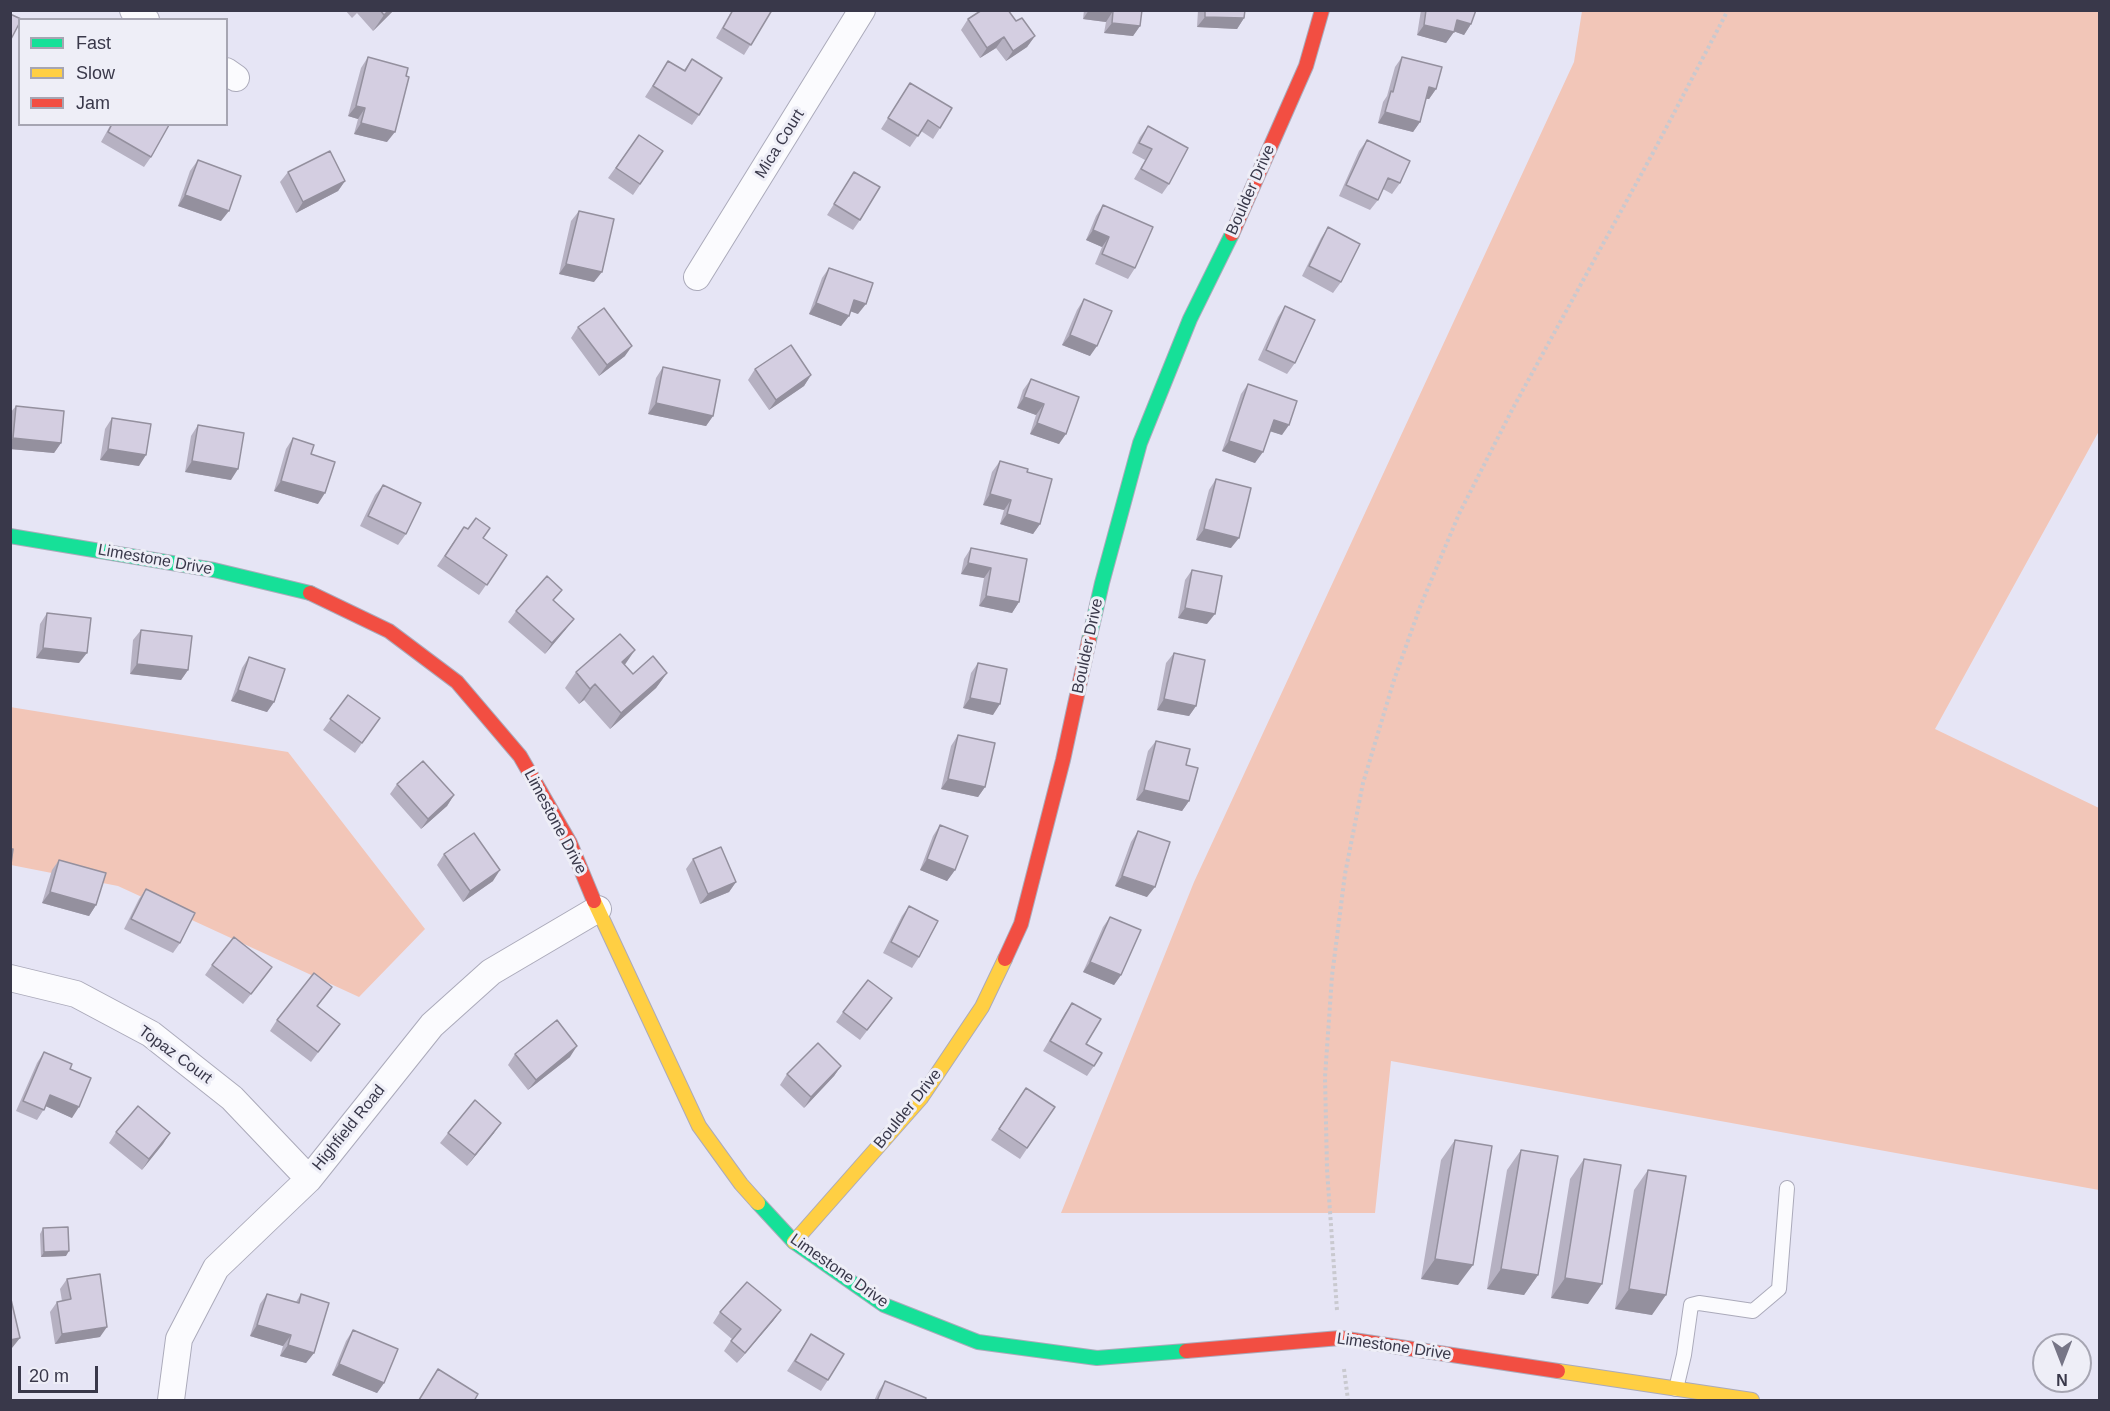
<!DOCTYPE html>
<style>
body{margin:0}
#map{position:relative;width:2110px;height:1411px;overflow:hidden;background:#e6e5f5;font-family:Helvetica,sans-serif}
canvas{display:block}
.frame{position:absolute;inset:0;border:12px solid #39384a;pointer-events:none}
.legend{position:absolute;left:18px;top:18px;width:210px;height:108px;box-sizing:border-box;background:#eeeef7;border:2px solid #a6a5b2;margin:0;padding:8px 10px;list-style:none;font-size:18px;color:#39384a}
.legend li{display:flex;align-items:center;gap:12px;height:30px}
.legend b{width:30px;border:2px solid #a6a5b2}
.north{position:absolute;left:2032px;top:1333px;width:60px;height:60px;box-sizing:border-box;background:#eeeef7;border:2px solid #a6a5b2;border-radius:50%;rotate:180deg;font-size:16px;font-weight:700;line-height:24px;text-align:center;color:#39384a}
.north::after{content:'';display:block;margin:auto;width:21px;height:27px;background:#767586;clip-path:polygon(50% 0,100% 100%,50% 72%,0 100%)}
.scale{position:absolute;left:18px;top:1366px;width:80px;height:27px;box-sizing:border-box;border:3px solid #39384a;border-top:0;padding-left:8px;font-size:18px;line-height:21px;white-space:nowrap;color:#39384a;-webkit-text-stroke:4px #eeeef7;paint-order:stroke}
</style>
<div id="map">
<canvas width="2110" height="1411"></canvas>
<div class="frame"></div>
<ul class="legend">
<li><b style="height:8px;background:#16e098"></b>Fast</li>
<li><b style="height:8px;background:#ffcf43"></b>Slow</li>
<li><b style="height:8px;background:#f24e42"></b>Jam</li>
</ul>
<div class="north">N</div>
<div class="scale">20 m</div>
</div>
<script>
const context = document.querySelector('canvas').getContext('2d');
context.lineJoin = 'round';
function fill(path, color) {
  context.fillStyle = color;
  context.fill(path, 'evenodd');
}
function stroke(path, color, width, dash) {
  context.strokeStyle = color;
  context.lineWidth = width;
  context.lineCap = dash ? 'butt' : 'round';
  context.setLineDash(dash || []);
  context.stroke(path);
}
function label(font, color, halo, rows, align = 'center') {
  context.font = font + ' Helvetica,sans-serif';
  context.lineWidth = 6;
  context.setLineDash([]);
  context.textBaseline = 'middle';
  context.strokeStyle = halo;
  context.fillStyle = color;
  for (const [text, x, y, turn = 0] of rows) {
    context.save();
    context.translate(x, y);
    context.rotate((+turn || 0) * Math.PI / 180);
    context.textAlign = isNaN(turn) ? turn : align;
    if (halo) context.strokeText(text, 0, 0);
    context.fillText(text, 0, 0);
    context.restore();
  }
}
fill(new Path2D(`
 M1582,11H2099V431L1935,729L2099,808V1190L1391,1061L1375,1213H1061L1194,882L1574,62Z
 M10,707L288,752L425,929L359,997L118,886L11,865Z`), '#f2c6b8');
const lane = new Path2D(`
 M1676,1389L1684,1355L1691,1305L1699,1303L1753,1311L1779,1289L1787,1188`);
const street = new Path2D(`
 M133,10L146,20
 M226,71L236,78
 M697,277L862,10
 M10,978L76,994L151,1034L232,1098L309,1179
 M171,1400L179,1339L216,1268L309,1179L432,1025L491,972L598,909`);
const fast = new Path2D(`
 M10,536L214,570L310,593
 M1089,640L1102,583L1140,443L1190,319L1232,234
 M758,1203L794,1242L884,1305L978,1342L1097,1358L1186,1351`);
const slow = new Path2D(`
 M594,901L699,1126L741,1184L758,1203
 M794,1242L921,1098L982,1007L1005,959
 M1558,1371L1752,1400`);
const jam = new Path2D(`
 M1232,234L1306,66L1322,10
 M310,593L389,631L457,682L520,756L570,843L594,901
 M1005,959L1021,924L1063,760L1089,640
 M1186,1351L1340,1338L1558,1371`);
stroke(lane, '#abaaba', 16);
stroke(street, '#abaaba', 28);
stroke(fast, '#abaaba', 16);
stroke(slow, '#abaaba', 16);
stroke(jam, '#abaaba', 16);
stroke(new Path2D(`
 M1337,1310L1327,1169L1325,1077L1332,976L1345,874L1363,783L1394,680L1420,607L1459,514L1513,408L1654,151L1728,10
 M1344,1369L1348,1400`), '#c9c9cf', 4, [3, 3]);
stroke(lane, '#fbfbfe', 14);
stroke(street, '#fbfbfe', 26);
stroke(fast, '#16e098', 14);
stroke(slow, '#ffcf43', 14);
stroke(jam, '#f24e42', 14);
fill(new Path2D(`
 M345,10H394L373,31L357,13L352,18Z
 M732,10H772L744,55L716,38Z
 M1084,10H1142L1140,26L1133,36L1104,33L1106,22L1083,19Z
 M1198,10H1245L1244,18L1237,29L1197,27Z
 M1421,10H1476L1471,24L1464,35L1454,31L1446,43L1417,35Z
 M968,19L1016,21L1035,36L1027,47L1006,61L996,48L980,58L961,30Z
 M368,57L387,142L354,134L358,119L348,116L361,68Z
 M1402,57L1436,89L1429,99H1426L1420,122L1413,132L1378,123L1383,102L1387,96L1395,67Z
 M692,59L699,115L692,125L645,97L668,61L684,70Z
 M910,83L940,128L933,139L921,131L910,147L881,129Z
 M111,124H167L151,157L144,167L101,142Z
 M1148,126L1169,184L1162,194L1134,179L1145,160L1132,153L1140,137Z
 M639,135L663,151L633,195L608,178Z
 M1367,140L1400,183L1392,194L1383,189L1378,200L1370,210L1339,196L1359,151Z
 M198,160L221,221L178,206L190,171Z
 M288,172L345,181L338,191L296,213L280,182Z
 M854,172L860,220L853,230L827,215Z
 M1103,205L1135,268L1128,279L1095,264L1102,247L1086,240L1096,216Z
 M579,211L594,282L559,274L571,221Z
 M1328,227L1341,282L1333,293L1302,276L1321,238Z
 M829,268L858,314L850,311L849,316L841,326L809,314L822,278Z
 M1084,299L1090,356L1062,345L1077,310Z
 M1285,306L1295,363L1287,374L1258,360L1278,317Z
 M578,327L625,356L599,376L571,338Z
 M663,367L713,416L706,426L648,414L656,378Z
 M755,369L811,375L804,386L769,410L748,380Z
 M1031,379L1079,397L1059,444L1030,434L1036,415L1017,408L1023,390Z
 M1248,384L1282,435L1270,431L1255,463L1222,451L1241,394Z
 M16,406L61,443L54,453L10,449V413Z
 M112,418L139,466L100,460L105,429Z
 M198,425L231,480L185,472L191,436Z
 M293,438L311,454L318,504L274,491L286,449Z
 M1000,461L1027,472L1040,524L1033,534L1000,524L1004,510L983,505L992,472Z
 M1216,479L1231,548L1196,540L1209,490Z
 M383,485L406,534L398,545L360,526L375,495Z
 M464,527L507,555L479,595L437,566Z
 M971,548L1027,559L1019,602L1012,613L979,606L984,578L961,574L964,559Z
 M1192,570L1207,624L1178,618L1185,580Z
 M554,601L566,629L545,654L508,622L516,611Z
 M47,613L79,663L36,658L40,624Z
 M141,630L188,670L181,680L130,674L133,640Z
 M1174,653L1196,706L1189,716L1157,710L1166,663Z
 M249,657L274,702L267,712L231,701L242,668Z
 M978,663L993,715L963,708L971,673Z
 M625,665L633,674L667,673L656,688L610,729L584,700L579,704L565,688L576,672Z
 M348,695L380,718L355,753L323,730Z
 M958,735L985,787L978,797L941,789L951,746Z
 M1156,741L1186,765L1189,801L1182,811L1136,800L1148,751Z
 M397,784L454,795L447,806L421,829L390,794Z
 M940,825L955,870L947,881L920,870L933,836Z
 M1138,831L1147,897L1115,886L1131,842Z
 M444,854L493,881L463,902L437,865Z
 M693,859L736,882L729,892L700,904L686,869Z
 M59,860L96,905L89,916L42,903L52,870Z
 M146,889L180,943L173,953L124,929L139,899Z
 M909,906L919,957L912,968L883,953L902,916Z
 M1110,917L1121,975L1114,985L1083,972L1103,927Z
 M212,965L264,978L243,1004L205,975Z
 M332,987L317,1007L332,1034L311,1062L270,1031L277,1020Z
 M892,998L860,1040L836,1022L843,1012Z
 M1072,1003L1094,1066L1087,1076L1043,1051L1065,1013Z
 M44,1052L70,1069L72,1118L46,1106L37,1120L16,1111L37,1063Z
 M515,1054L570,1057L528,1090L508,1065Z
 M841,1066L834,1076L804,1108L780,1085L787,1074Z
 M1026,1088L1055,1107L1020,1159L991,1140Z
 M116,1132L170,1133L142,1170L109,1143Z
 M448,1133H494L467,1166L440,1143Z
 M1455,1140L1458,1285L1421,1279L1441,1160Z
 M1521,1150L1538,1275L1524,1295L1487,1289L1507,1170Z
 M1584,1159L1588,1304L1551,1298L1570,1179Z
 M1648,1170L1652,1315L1615,1309L1634,1190Z
 M43,1228L66,1256L41,1257L40,1234Z
 M67,1279L100,1337L55,1344L50,1312L57,1302L62,1301L60,1289Z
 M267,1294L296,1302L301,1294L314,1353L306,1363L280,1356L283,1346L250,1336L260,1304Z
 M781,1310L773,1321L737,1363L724,1351L732,1339L713,1323L720,1312Z
 M353,1330L384,1383L377,1393L332,1375L346,1341Z
 M811,1334L828,1380L821,1391L787,1371Z
 M885,1381L925,1401H874L878,1392Z`), '#b6b1c2');
fill(new Path2D(`
 M389,10H394L373,31L384,15Z
 M1089,10H1106L1113,11L1106,22L1083,19Z
 M1205,17L1244,18L1237,29L1197,27Z
 M1457,20L1471,24L1464,35L1450,30Z
 M1112,23L1140,26L1133,36L1104,33Z
 M1424,25L1454,32L1446,43L1417,35Z
 M1035,36L1027,47L1006,61L1013,51Z
 M1004,37L996,48L980,58L987,48Z
 M1429,87L1436,89L1429,99L1422,98Z
 M356,106L365,108L358,119L348,116Z
 M1385,112L1420,122L1413,132L1378,123Z
 M361,123L395,132L387,142L354,134Z
 M345,181L338,191L296,213L303,202Z
 M185,195L229,211L221,221L178,206Z
 M1093,230L1109,237L1102,247L1086,240Z
 M566,264L602,272L594,282L559,274Z
 M854,300L866,304L858,314L847,310Z
 M816,303L849,316L841,326L809,314Z
 M1070,335L1097,346L1090,356L1062,345Z
 M632,346L625,356L599,376L607,365Z
 M811,375L804,386L769,410L776,400Z
 M1024,397L1044,404L1036,415L1017,408Z
 M656,403L713,416L706,426L648,414Z
 M1274,420L1289,425L1282,435L1266,430Z
 M1037,423L1066,434L1059,444L1030,434Z
 M13,438L61,443L54,453L10,449V441Z
 M1229,441L1263,452L1255,463L1222,451Z
 M108,449L146,455L139,466L100,460Z
 M192,461L238,469L231,480L185,472Z
 M281,481L325,493L318,504L274,491Z
 M990,494L1011,500L1004,510L983,505Z
 M1007,514L1040,524L1033,534L1000,524Z
 M1204,529L1239,538L1231,548L1196,540Z
 M968,563L991,568L984,578L961,574Z
 M986,596L1019,602L1012,613L979,606Z
 M1185,608L1215,614L1207,624L1178,618Z
 M574,619L566,629L545,654L552,643Z
 M43,648L87,653L79,663L36,658Z
 M635,650L624,666L622,662Z
 M137,664L188,670L181,680L130,674Z
 M667,673L656,688L610,729L621,713Z
 M595,684L584,700L579,704L590,689Z
 M238,690L274,702L267,712L231,701Z
 M970,698L1000,704L993,715L963,708Z
 M1164,699L1196,706L1189,716L1157,710Z
 M948,779L985,787L978,797L941,789Z
 M1144,790L1189,801L1182,811L1136,800Z
 M454,795L447,806L421,829L428,819Z
 M927,859L955,870L947,881L920,870Z
 M500,870L493,881L463,902L470,891Z
 M1122,876L1155,887L1147,897L1115,886Z
 M736,882L729,892L700,904L708,894Z
 M50,892L96,905L89,916L42,903Z
 M1090,962L1121,975L1114,985L1083,972Z
 M577,1046L570,1057L528,1090L536,1080Z
 M841,1066L834,1076L804,1108L811,1097Z
 M50,1095L79,1107L72,1118L43,1105Z
 M501,1123L494,1133L467,1166L475,1155Z
 M170,1133L163,1144L142,1170L149,1159Z
 M69,1251L66,1256L41,1257L44,1252Z
 M1435,1259L1473,1265L1458,1285L1421,1279Z
 M1501,1269L1538,1275L1524,1295L1487,1289Z
 M1565,1278L1602,1284L1588,1304L1551,1298Z
 M1629,1289L1666,1295L1652,1315L1615,1309Z
 M781,1310L773,1321L737,1363L745,1353Z
 M257,1325L291,1335L283,1346L250,1336Z
 M107,1327L100,1337L55,1344L62,1334Z
 M20,1338L12,1348H10V1340Z
 M288,1345L314,1353L306,1363L280,1356Z
 M339,1364L384,1383L377,1393L332,1375Z`), '#94909e');
const building = new Path2D(`
 M380,10H389L384,15Z
 M733,10H772L751,45L723,28Z
 M982,10H1008L1016,21L1022,18L1035,36L1013,51L1004,37L987,48L968,19Z
 M1106,10H1142L1140,26L1112,23L1113,11Z
 M1205,10H1245L1244,18L1205,17Z
 M1426,10H1476L1471,24L1457,20L1454,32L1424,25Z
 M10,14L21,19L20,20V22L10,41Z
 M368,57L408,68L406,76L409,77L395,132L361,123L365,108L356,106Z
 M1402,57L1442,67L1436,89L1429,87L1420,122L1385,112L1391,91L1393,92Z
 M692,59L722,78L699,115L653,86L668,61L685,71Z
 M910,83L952,108L940,128L928,120L918,136L888,118Z
 M112,124H167L169,125L151,157L108,132Z
 M1148,126L1188,148L1169,184L1141,169L1152,149L1139,143Z
 M639,135L663,151L640,184L616,168Z
 M1367,140L1410,161L1400,183L1388,178L1378,200L1346,185Z
 M330,151L345,181L303,202L288,172Z
 M198,160L241,176L229,211L185,195Z
 M854,172L880,187L860,220L834,204Z
 M1103,205L1153,227L1135,268L1102,254L1109,237L1093,230Z
 M579,211L614,219L602,272L566,264Z
 M1328,227L1360,244L1341,282L1309,266Z
 M829,268L873,283L866,304L854,300L849,316L816,303Z
 M1084,299L1112,311L1097,346L1070,335Z
 M1285,306L1315,320L1295,363L1266,350Z
 M604,308L632,346L607,365L578,327Z
 M791,345L811,375L776,400L755,369Z
 M663,367L720,380L713,416L656,403Z
 M1031,379L1079,397L1066,434L1037,423L1044,404L1024,397Z
 M1248,384L1297,401L1289,425L1274,420L1263,452L1229,441Z
 M16,406L64,411L61,443L13,438Z
 M112,418L151,424L146,455L108,449Z
 M198,425L244,433L238,469L192,461Z
 M293,438L314,445L311,454L335,462L325,493L281,481Z
 M1000,461L1028,469L1027,472L1052,479L1040,524L1007,514L1011,500L990,494Z
 M1216,479L1251,488L1239,538L1204,529Z
 M383,485L421,503L406,534L368,516Z
 M476,518L490,528L483,538L507,555L487,585L445,556L464,527L468,529Z
 M971,548L1027,559L1019,602L986,596L991,568L968,563Z
 M1192,570L1222,576L1215,614L1185,608Z
 M547,576L562,590L553,600L574,619L552,643L516,611Z
 M47,613L91,618L87,653L43,648Z
 M141,630L192,636L188,670L137,664Z
 M620,634L635,650L622,662L633,674L653,656L667,673L621,713L595,684L590,689L576,672Z
 M1174,653L1205,660L1196,706L1164,699Z
 M249,657L285,669L274,702L238,690Z
 M978,663L1007,669L1000,704L970,698Z
 M348,695L380,718L362,743L330,719Z
 M958,735L995,743L985,787L948,779Z
 M1156,741L1190,749L1186,765L1198,768L1189,801L1144,790Z
 M423,761L454,795L428,819L397,784Z
 M940,825L968,836L955,870L927,859Z
 M1138,831L1170,842L1155,887L1122,876Z
 M474,833L500,870L470,891L444,854Z
 M721,847L736,882L708,894L693,859Z
 M10,849H13L10,872Z
 M59,860L106,873L96,905L50,892Z
 M146,889L195,913L180,943L131,919Z
 M909,906L938,921L919,957L891,942Z
 M1110,917L1141,930L1121,975L1090,962Z
 M234,937L272,967L251,994L212,965Z
 M314,973L332,987L317,1006L340,1024L318,1052L277,1020Z
 M868,980L892,998L867,1030L843,1012Z
 M1072,1003L1101,1019L1086,1044L1102,1053L1094,1066L1050,1041Z
 M557,1020L577,1046L536,1080L515,1054Z
 M818,1043L841,1066L811,1097L787,1074Z
 M44,1052L72,1064L70,1069L91,1078L79,1107L50,1095L44,1110L23,1101Z
 M1026,1088L1055,1107L1027,1148L999,1129Z
 M475,1100L501,1123L475,1155L448,1133Z
 M138,1106L170,1133L149,1159L116,1132Z
 M1455,1140L1492,1146L1473,1265L1435,1259Z
 M1521,1150L1558,1156L1538,1275L1501,1269Z
 M1584,1159L1621,1165L1602,1284L1565,1278Z
 M1648,1170L1686,1176L1666,1295L1629,1289Z
 M68,1227L69,1251L44,1252L43,1228Z
 M100,1274L107,1327L62,1334L57,1302L71,1299L67,1279Z
 M747,1282L781,1310L745,1353L731,1341L741,1329L720,1312Z
 M267,1294L299,1303L301,1294L329,1303L314,1353L288,1345L291,1335L257,1325Z
 M10,1295L20,1338L10,1340Z
 M353,1330L398,1349L384,1383L339,1364Z
 M811,1334L844,1354L828,1380L795,1361Z
 M438,1369L478,1394L474,1401H421L419,1400Z
 M885,1381L926,1398L925,1401H877Z`);
fill(building, '#d4cee1');
stroke(building, '#94909e', 1.5);
label('16px', '#39384a', '#eeeef7', [
 ["Mica Court",780,144,-58],
 ["Boulder Drive",1251,190,-66],
 ["Limestone Drive",155,560,10],
 ["Boulder Drive",1088,646,-78],
 ["Limestone Drive",555,822,62],
 ["Topaz Court",175,1055,36],
 ["Boulder Drive",908,1109,-51],
 ["Highfield Road",349,1128,-51],
 ["Limestone Drive",839,1271,35],
 ["Limestone Drive",1394,1347,8]
]);
</script>
